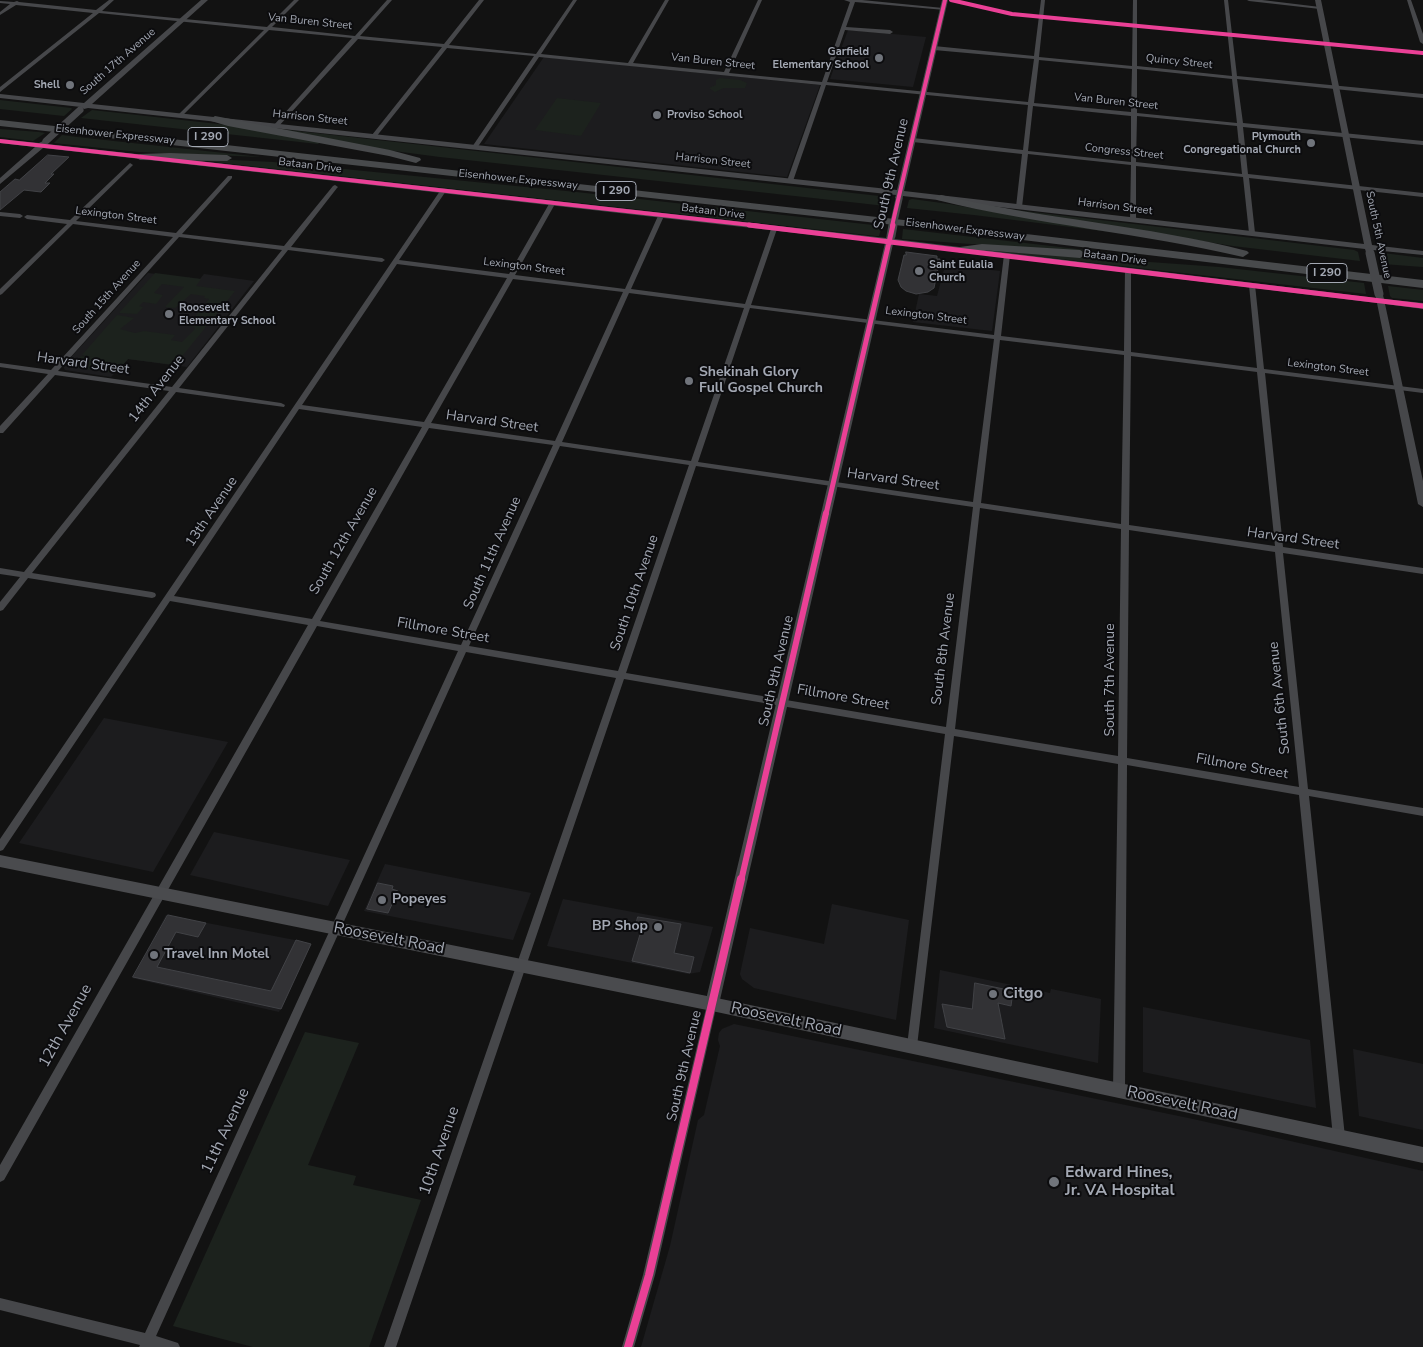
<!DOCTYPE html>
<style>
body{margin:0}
canvas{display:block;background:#121212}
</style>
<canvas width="1423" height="1347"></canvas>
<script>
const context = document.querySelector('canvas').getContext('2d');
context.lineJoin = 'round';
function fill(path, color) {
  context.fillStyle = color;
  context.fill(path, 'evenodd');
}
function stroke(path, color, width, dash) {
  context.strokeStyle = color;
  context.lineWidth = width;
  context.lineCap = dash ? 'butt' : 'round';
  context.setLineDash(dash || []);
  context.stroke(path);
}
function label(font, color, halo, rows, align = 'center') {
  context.font = font + ' "Nunito Sans",sans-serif';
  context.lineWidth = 4;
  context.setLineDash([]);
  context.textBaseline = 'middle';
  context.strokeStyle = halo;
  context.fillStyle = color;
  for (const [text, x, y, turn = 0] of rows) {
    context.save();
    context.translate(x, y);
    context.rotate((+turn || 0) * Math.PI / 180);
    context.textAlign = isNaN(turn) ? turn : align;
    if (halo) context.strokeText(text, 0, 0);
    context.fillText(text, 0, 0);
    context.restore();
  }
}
fill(new Path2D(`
 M848,30L926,37L913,87L830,79Z
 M544,57L820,85L787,177L484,144Z
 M947,265L1000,271L992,331L913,322L919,294L937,296L945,266Z
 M148,273L200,279L204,274L254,281L187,367L128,359L111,377L65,370L63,366Z
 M104,718L228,742L153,872L19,843Z
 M214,832L350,860L328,906L190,875Z
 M385,864L531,893L513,940L364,911Z
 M563,899L713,927L700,972L688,974L547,946Z
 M832,904L909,920L896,1020L754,988L742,979L740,974L750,928L824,944Z
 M166,915L310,943L279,1012L132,978Z
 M940,970L1050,993L1051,989L1101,999L1098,1063L934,1028Z
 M1143,1007L1310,1040L1316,1108L1143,1072Z
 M734,1024L1193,1119L1423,1171V1347H641L670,1246L698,1120L704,1115L720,1046L718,1040L719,1033L722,1029Z
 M1353,1049L1423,1064V1130L1359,1116Z`), '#1c1c1e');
fill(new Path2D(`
 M720,78L740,80L747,83L745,88H724L715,92L709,88L716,85V80Z
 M557,98L601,103L581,136L535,130Z
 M0,100L71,108L72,109L64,116L0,109Z
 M92,110L227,125L320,142L318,144L81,118Z
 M261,127L888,197L886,206L440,157L379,149Z
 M0,129L39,132L45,133L33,141L0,137Z
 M62,135L77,137L261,157L139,152L54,143Z
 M170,157L273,162L576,192L882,226L879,236H876Z
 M912,199L949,204L1111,232L974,215L907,208L909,200Z
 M990,207L1354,250L1358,252L1360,261L1233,246Z
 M903,229L1121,254L1122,255L902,239Z
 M983,250L1219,267L1364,283L1366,294Z
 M1383,253L1423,258V267L1383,264L1381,255Z
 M155,273L201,279L196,286L235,291L175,365L128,359L115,373L70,367L77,362L76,361L81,356L93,357L82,355L117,315L134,318L120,329L135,333L144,331L175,335L171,340L182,342L195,329L194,327L178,324L184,317L194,318L209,299L204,298L205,296L191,294L175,308L165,307L184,287L162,284L154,293L163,295L156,304L143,302L139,306L143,307L137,314L119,313Z
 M1388,286L1423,290V301L1392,298L1390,296Z
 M305,1032L359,1043L308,1165L356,1176L353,1185L421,1200L369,1347H253L173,1326Z`), '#1c221d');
const building = new Path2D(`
 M48,155L69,157L51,174H54L45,183H50L41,192L24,190L0,210V192L15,179L19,180Z
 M906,252L937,256V259H940L934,288L928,292L916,294L906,291L901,287L898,280L904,255H906Z
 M378,883L393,886L392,889L398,891L388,913L367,909Z
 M168,915L206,923L198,937L176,932L157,967L271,991L296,940L311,944L281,1009L133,977Z
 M638,917L681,924L674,953L694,957L690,973L632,961L641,931L635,930Z
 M975,983L1013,991L1011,1006L998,1003L1005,1039L947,1027L942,1004L972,1009Z`);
fill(building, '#323235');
stroke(building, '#414246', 1);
fill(new Path2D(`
 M109,0H114L102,11L267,27L294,0H299L272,27L355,36L387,0H392L360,36L444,44L479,0H484L449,45L536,54L573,0H577L541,54L628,63L665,0H669L633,63L724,72L758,0H762L729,73L822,82L850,2L844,0H862L943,8H945V10L855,2L846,27L890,30L893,32L890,34L845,30L827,82L1028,102L1034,59L934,50L931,48L934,46L1034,56L1041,0H1045L1039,57L1132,66L1133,0H1137V66L1232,76L1224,0H1228L1237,76L1423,94V98L1237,79L1243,123L1423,141V145L1243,127L1248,174L1423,193V197L1249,178L1255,233L1252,235L1249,233L1243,177L1136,166V220L1133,222L1130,220L1131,165L1028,154L1022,207L1019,209L1016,207L1022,154L913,142L910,140L913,138L1023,150L1028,105L826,85L793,181L790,183L787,181L821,85L539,57L477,148L475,149L472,147L534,56L447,48L376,137H372V135L442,47L358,39L278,127H274V125L352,38L269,30L181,117L178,115L179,114L264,30L99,13L0,92V87L93,13L16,5L0,15V12L10,4L0,3V1L14,2L17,1L19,2L96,10ZM1039,60L1132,69L1131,112L1034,103ZM1137,69L1232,79L1237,123L1137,113ZM1033,106L1131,116V162L1028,151ZM1137,116L1237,126L1242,174L1136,162Z
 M1247,0H1262L1320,7L1322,8L1320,9L1249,1Z
 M1407,0H1411L1423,34V44L1420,42Z
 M130,163L133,165L132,166L76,221L176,233L228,176H232V178L182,234L284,246L333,186L335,185L338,187L337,188L291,247L382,258L385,260L382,262L288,250L179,388L281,403L285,405L284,407L176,392L32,573L152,592L155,593L156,595L155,597L152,598L28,578L3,610L0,611V602L20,577L0,574V568L24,572L169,391L55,375L3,433H0V426L48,374L0,367V363L51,370L173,237L73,224L2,294L0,295V289L67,224L27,219L24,217L27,215L70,220ZM179,237L282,250L172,387L58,371Z
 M443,189L446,191L399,260L509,274L549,204L552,202L555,204L515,275L625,289L658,216L661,214L664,216L631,289L745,304L771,229L774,227L777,229L751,305L994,335L1004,255L1007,253L1010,255L1001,336L1124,351L1125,270L1128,268L1131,270V352L1257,368L1249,285L1252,283L1255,285L1264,369L1423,389V393L1265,373L1283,547L1423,568V574L1283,553L1308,789L1423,808V816L1309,796L1345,1137L1343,1141L1339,1143L1335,1141L1333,1137L1299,795L1127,765L1125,1090L1123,1094L1119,1095L1115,1094L1113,1090L1118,764L954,736L917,1046L916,1050L912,1051L908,1050L907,1046L945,734L624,679L396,1347H384L616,678L466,652L156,1336L178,1343L180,1347H139L140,1345L0,1310V1298L145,1333L458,651L317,626L4,1180L0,1182V1165L308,625L170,601L3,850L0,851V839L440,191ZM397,264L507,278L424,422L302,405ZM513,279L623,292L555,441L431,423ZM629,293L744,308L691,461L562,442ZM750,308L994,339L973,502L698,462ZM1000,340L1124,355L1121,524L981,503ZM1131,356L1257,372L1275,546L1129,525ZM299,409L422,427L312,619L174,596ZM429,428L553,445L461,645L320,621ZM560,446L689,465L618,671L469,646ZM696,466L973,507L946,727L626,673ZM980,508L1121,529L1118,756L955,729ZM1129,530L1275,552L1299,787L1127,758Z
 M0,212L20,214L23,216L20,218L0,216Z
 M712,999L716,1000L717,1004L655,1275L634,1347H622L643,1275L707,1004L708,1000Z`), '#46474a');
fill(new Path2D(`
 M201,0H208L92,104L897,190L942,0H948L904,191L1364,244L1315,0H1321L1372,245L1423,251V255L1373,250L1374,253L1370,255H1367L1365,249L903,196L902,200H899L895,198L896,195L88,108L84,109L81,107L0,98V94L84,103Z
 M0,139L39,143L45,140L49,142L47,144L886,238L888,234H891L895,236L894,239L1376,298V292H1382L1384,299L1423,303V309L1385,304L1423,481V507L1418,504L1377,303L893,244L719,1004L717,1009L712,1010L707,1009L705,1004L885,243L43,148L0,184V178L35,147L0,143Z`), '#46474a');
fill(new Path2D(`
 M0,855L712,997L1423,1147V1163L712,1011L0,867Z`), '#4a4b4e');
fill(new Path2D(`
 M215,116L390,150L420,158L421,160L416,163L389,156L228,126L211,121L210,119Z
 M0,120L931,223L1423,280V288L931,229L0,126Z
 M170,153L227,155L232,158L227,161L140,160L135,157L140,154Z
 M941,195C1042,219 1146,225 1247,251L1249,253L1243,257C1142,233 1038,225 937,200L935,198Z
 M982,244L1080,250L1086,254L1080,258L982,250L960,253L954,250L960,247Z`), '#484a4c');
stroke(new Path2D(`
 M46,141L80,110
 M893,226L899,199`), '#46474a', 7);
stroke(new Path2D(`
 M891,236L893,225
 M1370,253L1379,294`), '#46474a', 9);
stroke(new Path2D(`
 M951,0L1012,14L1423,53
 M0,141L760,226
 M892,226L945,0`), '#ea4096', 4);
stroke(new Path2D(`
 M749,225L1423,306
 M826,514L893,225`), '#ea4096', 5);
stroke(new Path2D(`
 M741,881L826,513`), '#ea4096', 6);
stroke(new Path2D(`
 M628,1347L649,1275L741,879`), '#ea4096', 8);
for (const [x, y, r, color] of [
 [879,58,5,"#70747b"],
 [70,85,5,"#70747b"],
 [657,115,5,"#70747b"],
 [1311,143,5,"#70747b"],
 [919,271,5,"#70747b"],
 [169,314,5,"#70747b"],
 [689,381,5,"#70747b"],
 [382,900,5,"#70747b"],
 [658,927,5,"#70747b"],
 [154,955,5,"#70747b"],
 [993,994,5,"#70747b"],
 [1054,1182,6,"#70747b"]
]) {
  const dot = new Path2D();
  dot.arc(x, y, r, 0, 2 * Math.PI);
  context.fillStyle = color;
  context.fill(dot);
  stroke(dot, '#0c0c0e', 2);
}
label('11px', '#a3a8b3', '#0c0c0e', [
 ["Van Buren Street",310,22,6],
 ["South 17th Avenue",118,62,-41],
 ["Van Buren Street",713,62,6],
 ["Quincy Street",1179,62,6],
 ["Van Buren Street",1116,102,6],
 ["Harrison Street",310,118,6],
 ["Eisenhower Expressway",115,135,6],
 ["Congress Street",1124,152,6],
 ["Harrison Street",713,161,6],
 ["Bataan Drive",310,166,7],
 ["Eisenhower Expressway",518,180,6],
 ["Harrison Street",1115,207,7],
 ["Bataan Drive",713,212,7],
 ["Lexington Street",116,216,7],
 ["Eisenhower Expressway",965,230,7],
 ["South 5th Avenue",1378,235,78],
 ["Bataan Drive",1115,258,7],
 ["Lexington Street",524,267,7],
 ["South 15th Avenue",107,297,-48],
 ["Lexington Street",926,316,7],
 ["Lexington Street",1328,368,7]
]);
label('bold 11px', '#a3a8b3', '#0c0c0e', [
 ["Garfield",869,52],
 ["Elementary School",869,65],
 ["Shell",60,85],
 ["Proviso School",667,115,"left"],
 ["Plymouth",1301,137],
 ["Congregational Church",1301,150],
 ["Saint Eulalia",929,265,"left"],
 ["Church",929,278,"left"],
 ["Roosevelt",179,308,"left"],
 ["Elementary School",179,321,"left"]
], 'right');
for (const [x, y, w] of [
 [208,137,40],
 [616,191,40],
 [1327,273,40]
]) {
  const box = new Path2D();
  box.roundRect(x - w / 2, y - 9.5, w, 19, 4);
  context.fillStyle = '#0c0c0e';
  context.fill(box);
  stroke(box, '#a3a8b3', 1);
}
label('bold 12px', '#a3a8b3', null, [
 ["I 290",208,137],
 ["I 290",616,191],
 ["I 290",1327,273]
]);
label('14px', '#a3a8b3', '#0c0c0e', [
 ["South 9th Avenue",892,174,-77],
 ["Harvard Street",83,364,8],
 ["14th Avenue",157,389,-52],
 ["Harvard Street",492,422,8],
 ["Harvard Street",893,480,8],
 ["13th Avenue",212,512,-56],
 ["Harvard Street",1293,539,8],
 ["South 12th Avenue",344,541,-60],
 ["South 11th Avenue",493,553,-66],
 ["South 10th Avenue",635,593,-71],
 ["Fillmore Street",443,631,10],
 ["South 8th Avenue",944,649,-83],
 ["South 9th Avenue",777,671,-77],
 ["South 7th Avenue",1111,680,-90],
 ["Fillmore Street",843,698,10],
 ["South 6th Avenue",1280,698,-96],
 ["Fillmore Street",1242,767,10],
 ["South 9th Avenue",685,1066,-77]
]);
label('bold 14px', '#a3a8b3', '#0c0c0e', [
 ["Shekinah Glory",699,373],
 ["Full Gospel Church",699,389],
 ["Popeyes",392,900],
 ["BP Shop",648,927,"right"],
 ["Travel Inn Motel",164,955]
], 'left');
label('16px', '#a3a8b3', '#0c0c0e', [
 ["Roosevelt Road",389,939,11],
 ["Roosevelt Road",786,1020,12],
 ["12th Avenue",66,1026,-61],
 ["Roosevelt Road",1182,1104,12],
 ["11th Avenue",226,1131,-65],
 ["10th Avenue",440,1151,-71]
]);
label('bold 16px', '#a3a8b3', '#0c0c0e', [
 ["Citgo",1003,994],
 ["Edward Hines,",1065,1173],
 ["Jr. VA Hospital",1065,1191]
], 'left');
</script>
